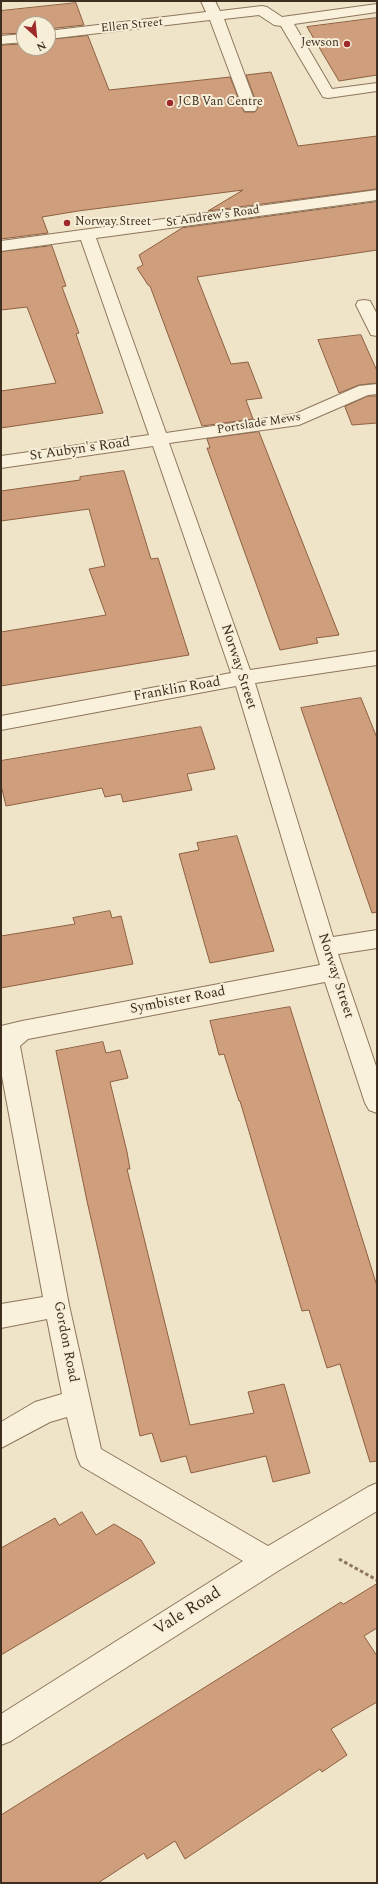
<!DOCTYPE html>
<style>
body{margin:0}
#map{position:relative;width:378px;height:1884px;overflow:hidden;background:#f0e4c8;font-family:Spectral,serif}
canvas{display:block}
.frame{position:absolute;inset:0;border:2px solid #3d2e20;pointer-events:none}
.north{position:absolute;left:16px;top:16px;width:40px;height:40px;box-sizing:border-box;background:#f7eed8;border:1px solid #ada18e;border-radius:50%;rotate:153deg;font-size:11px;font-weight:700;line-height:16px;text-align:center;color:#3d2e20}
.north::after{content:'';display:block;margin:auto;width:14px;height:18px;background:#9e2a2b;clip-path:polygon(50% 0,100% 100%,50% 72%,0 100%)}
</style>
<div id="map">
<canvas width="378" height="1884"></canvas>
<div class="frame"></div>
<div class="north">N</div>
</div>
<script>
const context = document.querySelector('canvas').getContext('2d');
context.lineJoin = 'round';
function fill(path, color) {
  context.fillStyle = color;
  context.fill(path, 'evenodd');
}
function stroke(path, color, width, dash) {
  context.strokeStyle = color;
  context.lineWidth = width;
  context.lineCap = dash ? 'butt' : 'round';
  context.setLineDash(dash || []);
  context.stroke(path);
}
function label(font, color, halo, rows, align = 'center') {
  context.font = font + ' Spectral,serif';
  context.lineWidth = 4;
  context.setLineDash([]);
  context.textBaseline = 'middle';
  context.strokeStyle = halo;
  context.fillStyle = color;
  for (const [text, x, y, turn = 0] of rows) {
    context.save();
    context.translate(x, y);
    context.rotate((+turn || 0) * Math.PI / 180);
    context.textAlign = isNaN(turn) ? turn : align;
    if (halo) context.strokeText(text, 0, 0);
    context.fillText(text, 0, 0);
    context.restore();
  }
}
const building = new Path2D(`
 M76,3L84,25L48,29V24H24V33L1,34V11Z
 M377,18V75L339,81L307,27Z
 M88,36L109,90L230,77L244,112H255L258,107L246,75L271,72L298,146L377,136V189L208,211L243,190L78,211L42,217L48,233L1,239V45L24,44V48H48V40Z
 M377,202V250L197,277L231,364L248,362L262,398L246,400L253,419L202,426L150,286L148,285L137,268L143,265L139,255L182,228Z
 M52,246L66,286L62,287L79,333L76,334L103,413L1,428V391L56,383L27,307L1,310V252Z
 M361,335L377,371V383L359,385L339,393L318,340Z
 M368,396H377V423L352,425L345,407Z
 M259,432L339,635L316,638L318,643L280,650L207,448H210L207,439Z
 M124,471L151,559L158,558L189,655L1,686V632L106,615L89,569L105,566L89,509L1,521V491L80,480V477Z
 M361,698L377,738V912L372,913L301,708Z
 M201,727L215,769L187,774L192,790L123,802L121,794L105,797L102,788L6,806L1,785V761Z
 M237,836L274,951L210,963L179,854L199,850L197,843Z
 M110,911L112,918L121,916L133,964L1,988V936L75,924L73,918Z
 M290,1007L377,1286V1461L370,1462L340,1364L327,1368L309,1310L302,1311L240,1101H239L224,1054L219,1055L210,1021Z
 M103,1042L106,1053L120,1050L128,1078L110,1082L127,1152L130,1169H127L190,1425L254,1413L248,1392L284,1384L310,1473L273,1482L266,1456L191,1473L186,1456L161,1462L152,1433L140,1436L87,1201L56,1051Z
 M82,1512L96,1535L114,1524L141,1540L155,1563L1,1655V1548L55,1518L59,1525Z
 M377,1584V1628L364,1636L377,1656V1702L331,1729L347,1755L322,1772L320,1769L185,1859L175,1841L147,1859L144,1853L98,1883H1V1815L341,1602L343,1604Z`);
fill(building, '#cf9f7d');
stroke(building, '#8d5f41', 1);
const minor = new Path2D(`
 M201,1H215L220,11L262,6L267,7L282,17L377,4V12L294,24L332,89L377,83V91L328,98L323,97L281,26L274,25L259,15L224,19L257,108L255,111H245L243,108L210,20L48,39V31L206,12Z
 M24,34V42L1,44V36Z
 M377,190V200L96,238L166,433L295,414L359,386L377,384V394L368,395L299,425L169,443L250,670L377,651V665L255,683L333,937L377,930V948L338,954L377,1069V1113L369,1110L365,1103L325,982L28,1039L20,1046L69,1305L101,1449L268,1546L368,1487L377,1483V1511L278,1571L11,1741L1,1745V1714L243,1561L81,1466L77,1457L67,1417L50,1422L1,1448V1422L35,1402L62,1394L47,1319L1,1328V1304L43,1297L1,1071V1026L22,1021L320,965L236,686L1,730V716L231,673L153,446L1,468V456L149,435L81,240L1,251V241Z
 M364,300L370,301L377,314V336L371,335L356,305L358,301Z`);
stroke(minor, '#8d765c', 2);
stroke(new Path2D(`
 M339,1559L377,1580`), '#8d765c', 3, [3.5, 2.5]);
fill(minor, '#faf1dc');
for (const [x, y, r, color] of [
 [347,44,4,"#9e2a2b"],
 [170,103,4,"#9e2a2b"],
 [67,223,4,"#9e2a2b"]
]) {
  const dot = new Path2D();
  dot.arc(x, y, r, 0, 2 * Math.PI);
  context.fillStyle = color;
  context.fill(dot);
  stroke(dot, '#f7eed8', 1.5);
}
label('12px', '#3d2e20', '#f7eed8', [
 ["Ellen Street",132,26,-6],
 ["St Andrew's Road",213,217,-8],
 ["Portslade Mews",259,424,-9]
]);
label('12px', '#3d2e20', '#f7eed8', [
 ["Jewson",339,44,"right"],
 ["JCB Van Centre",178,103],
 ["Norway Street",75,223]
], 'left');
label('14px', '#3d2e20', '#f7eed8', [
 ["St Aubyn's Road",80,450,-8],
 ["Norway Street",238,667,72],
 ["Franklin Road",177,690,-10],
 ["Norway Street",335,976,72],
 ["Symbister Road",178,1001,-11],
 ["Gordon Road",65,1342,79]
]);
label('17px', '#3d2e20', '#f7eed8', [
 ["Vale Road",188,1612,-32]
]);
</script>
